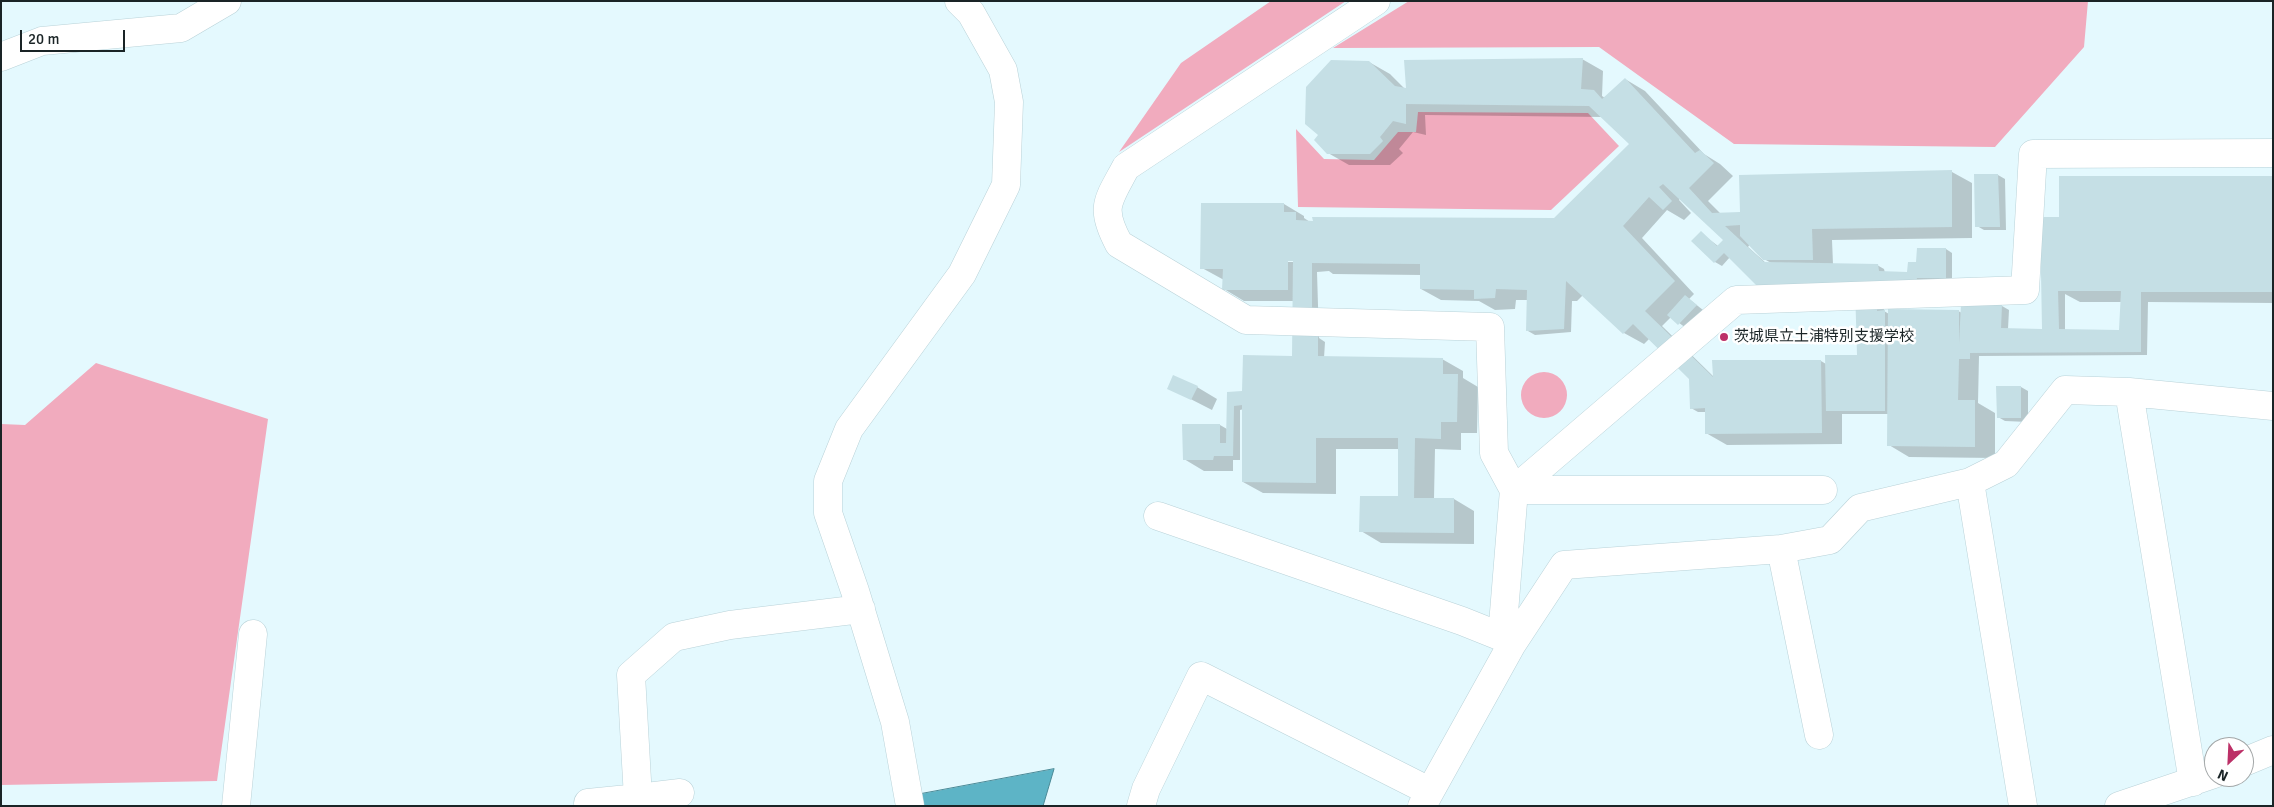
<!DOCTYPE html>
<meta charset="utf-8">
<style>
body{margin:0}
#map{position:relative;width:2274px;height:807px;overflow:hidden;background:#e4f9fe;font-family:Signika,sans-serif}
canvas{display:block}
.frame{position:absolute;inset:0;border:2px solid #1a2426;pointer-events:none}
.north{position:absolute;left:2204px;top:737px;width:50px;height:50px;box-sizing:border-box;background:#fff;border:1px solid #a3a7a8;border-radius:50%;rotate:205deg;font-size:14px;font-weight:700;line-height:20px;text-align:center;color:#1a2426}
.north::after{content:'';display:block;margin:auto;width:18px;height:22px;background:#bc3067;clip-path:polygon(50% 0,100% 100%,50% 72%,0 100%)}
.scale{position:absolute;left:20px;top:30px;width:105px;height:22px;box-sizing:border-box;border:2px solid #1a2426;border-top:0;padding-left:6px;font-size:15px;line-height:18px;white-space:nowrap;color:#1a2426;-webkit-text-stroke:4px #fff;paint-order:stroke}
</style>
<div id="map">
<canvas width="2274" height="807"></canvas>
<div class="frame"></div>
<div class="north">N</div>
<div class="scale">20 m</div>
</div>
<script>
const context = document.querySelector('canvas').getContext('2d');
context.lineJoin = 'round';
function fill(path, color) {
  context.fillStyle = color;
  context.fill(path, 'evenodd');
}
function stroke(path, color, width, dash) {
  context.strokeStyle = color;
  context.lineWidth = width;
  context.lineCap = dash ? 'butt' : 'round';
  context.setLineDash(dash || []);
  context.stroke(path);
}
function label(font, color, halo, rows, align = 'center') {
  context.font = font + ' Signika,"Noto Sans JP",sans-serif';
  context.lineWidth = 5;
  context.setLineDash([]);
  context.textBaseline = 'middle';
  context.strokeStyle = halo;
  context.fillStyle = color;
  for (const [text, x, y, turn = 0] of rows) {
    context.save();
    context.translate(x, y);
    context.rotate((+turn || 0) * Math.PI / 180);
    context.textAlign = isNaN(turn) ? turn : align;
    if (halo) context.strokeText(text, 0, 0);
    context.fillText(text, 0, 0);
    context.restore();
  }
}
fill(new Path2D(`
 M1271,1H1346L1119,152L1181,63Z
 M1409,1H2088L2084,47L1995,147L1734,144L1599,47L1333,48Z
 M1418,112L1588,113L1619,146L1551,210L1298,207L1296,129L1324,159L1374,160L1398,132H1416Z
 M96,363L268,419L217,781L1,785V424L25,425Z
 M1521 395a23 23 0 1 1 46 0a23 23 0 1 1-46 0Z`), '#f1abbe');
const water = new Path2D(`
 M1054,769L1043,806H922L921,794Z`);
fill(water, '#5db4c6');
stroke(water, '#498996', 1);
fill(new Path2D(`
 M1582,59L1603,71L1602,96L1605,98L1625,79L1645,91L1704,154L1720,164L1733,176L1708,201L1721,214H1741L1952,172L1972,183V238L1832,240L1833,264L1877,265L1884,269L1885,273H1908L1918,264L1946,249L1952,253V281L1883,288L1884,311L1889,314L1958,311L1962,313V306H2002L2009,310L2008,329L2043,330L2060,218L2273,178V303L2148,302L2147,355L1979,356L1978,403L1995,413V458L1909,457L1889,445V414H1842V444L1727,445L1706,433L1707,412H1698L1691,408L1690,379L1649,339L1644,344L1624,333L1583,295L1577,301H1572L1571,332L1535,335L1528,331V300H1516L1515,309L1495,310L1479,301L1441,300L1421,289V275L1333,274L1329,271L1317,272L1319,338L1325,342L1324,358L1442,359L1463,371V378L1478,387L1477,433H1461V450L1435,449L1434,499H1454L1474,511V544L1381,543L1361,531L1399,497V449H1336V494L1263,493L1243,482L1244,409L1240,410V460H1233V471H1204L1184,459L1220,425L1227,429L1228,393H1242L1294,357V301H1244L1224,289V280L1202,268V204H1284L1304,216V218L1310,222L1554,219L1631,144L1602,117L1425,115L1426,135L1413,132L1399,149L1403,153L1390,165H1349L1328,153L1369,62L1390,74L1405,89ZM1680,198L1725,240L1718,246L1701,233L1715,262L1722,266L1730,257L1857,290L1858,356L1826,364L1821,361L1714,377L1662,326L1671,317L1686,328L1703,310L1689,299L1694,294L1642,238L1667,210L1684,220L1691,213L1679,200ZM1750,244L1764,259L1773,264H1767L1748,247ZM1294,260V262H1282ZM2065,294L2080,302H2122L2120,332L2065,330Z
 M1998,175L2005,179L2006,230H1984L1977,226Z
 M1197,387L1217,399L1212,410L1169,388Z
 M2021,387L2028,391V422L2005,421L1998,417Z`), '#0003');
fill(new Path2D(`
 M1583,58L1581,89L1594,90L1602,99L1625,78L1695,153L1700,150L1714,163L1689,188L1712,213L1740,212L1739,175L1952,170V227L1812,229L1813,260H1763L1740,236V225L1725,226L1764,262L1878,264L1879,271L1907,272L1908,262H1916L1917,248H1946V278H1917L1915,285H1876L1877,311L1885,310V411H1826L1825,355H1857L1855,287L1759,288L1724,253L1714,263L1691,241L1701,231L1717,246L1723,240L1663,184L1659,187L1672,201L1663,210L1649,197L1623,226L1675,281L1645,311L1713,377L1712,360H1821L1822,433L1705,434V408L1690,409L1689,379L1633,324L1623,334L1566,281L1564,329L1526,331L1527,290L1496,289L1495,298L1474,299V290L1420,289V264L1312,263V336H1318V356L1443,358V374H1458L1457,422H1441V439L1415,438L1414,498H1454V533L1359,532L1360,496H1398V438H1316V483L1242,482V405L1234,406L1233,456H1214L1213,460H1183L1182,424H1220V443H1226L1227,392L1242,391L1243,355L1292,356L1293,261H1288V290H1222L1223,269H1200L1201,203H1284V212H1296V220L1313,221L1312,217L1554,218L1629,144L1589,106L1406,104V124L1393,121L1380,137L1383,141L1370,154H1327L1314,140L1318,135L1305,124L1306,87L1331,60L1369,61L1395,86L1406,88L1404,60Z
 M1974,174H1998L2000,227H1975Z
 M2059,176H2273V292H2141V352L1970,353V359H1959L1958,400H1975V447L1887,446L1888,309L1959,310V344L1961,304H2002L2001,328L2042,329L2040,217H2059ZM2058,291H2121L2119,330L2059,329Z
 M1685,295L1697,305L1678,325L1667,315Z
 M1173,375L1198,386L1191,400L1167,389Z
 M1996,386H2021V418H1997Z`), '#c5dfe5');
const minor = new Path2D(`
 M1376,1L1126,167C1108,201 1099,207 1119,244L1246,320L1490,327L1494,453L1514,490L1502,637L1512,644
 M1,57L42,41L181,28L227,1
 M2129,392L2193,782
 M1970,482L2023,806
 M1514,490L1736,300L2025,290L2033,154L2273,153
 M1514,490H1823
 M1158,516L1462,621L1502,637
 M1781,549L1819,735
 M2244,762L2273,750
 M638,798L680,793
 M588,803L638,798L631,675L674,637L730,625L861,609
 M236,806L253,634
 M910,806L895,722L855,591L828,513V481L849,429L962,274L1006,185L1009,102L1003,70L971,13L959,1
 M1141,806L1146,789L1201,676L1429,791
 M1422,806L1512,644L1564,565L1781,549L1830,540L1860,508L1970,482L2006,464L2065,390L2129,392L2273,406
 M2119,806L2214,774`);
stroke(minor, '#b9d2d8', 29);
stroke(minor, '#fff', 28);
for (const [x, y, r, color] of [
 [1724,337,5,"#bc3067"]
]) {
  const dot = new Path2D();
  dot.arc(x, y, r, 0, 2 * Math.PI);
  context.fillStyle = color;
  context.fill(dot);
  stroke(dot, '#fff', 2);
}
label('15px', '#1a2426', '#fff', [
 ["茨城県立土浦特別支援学校",1734,337]
], 'left');
</script>
